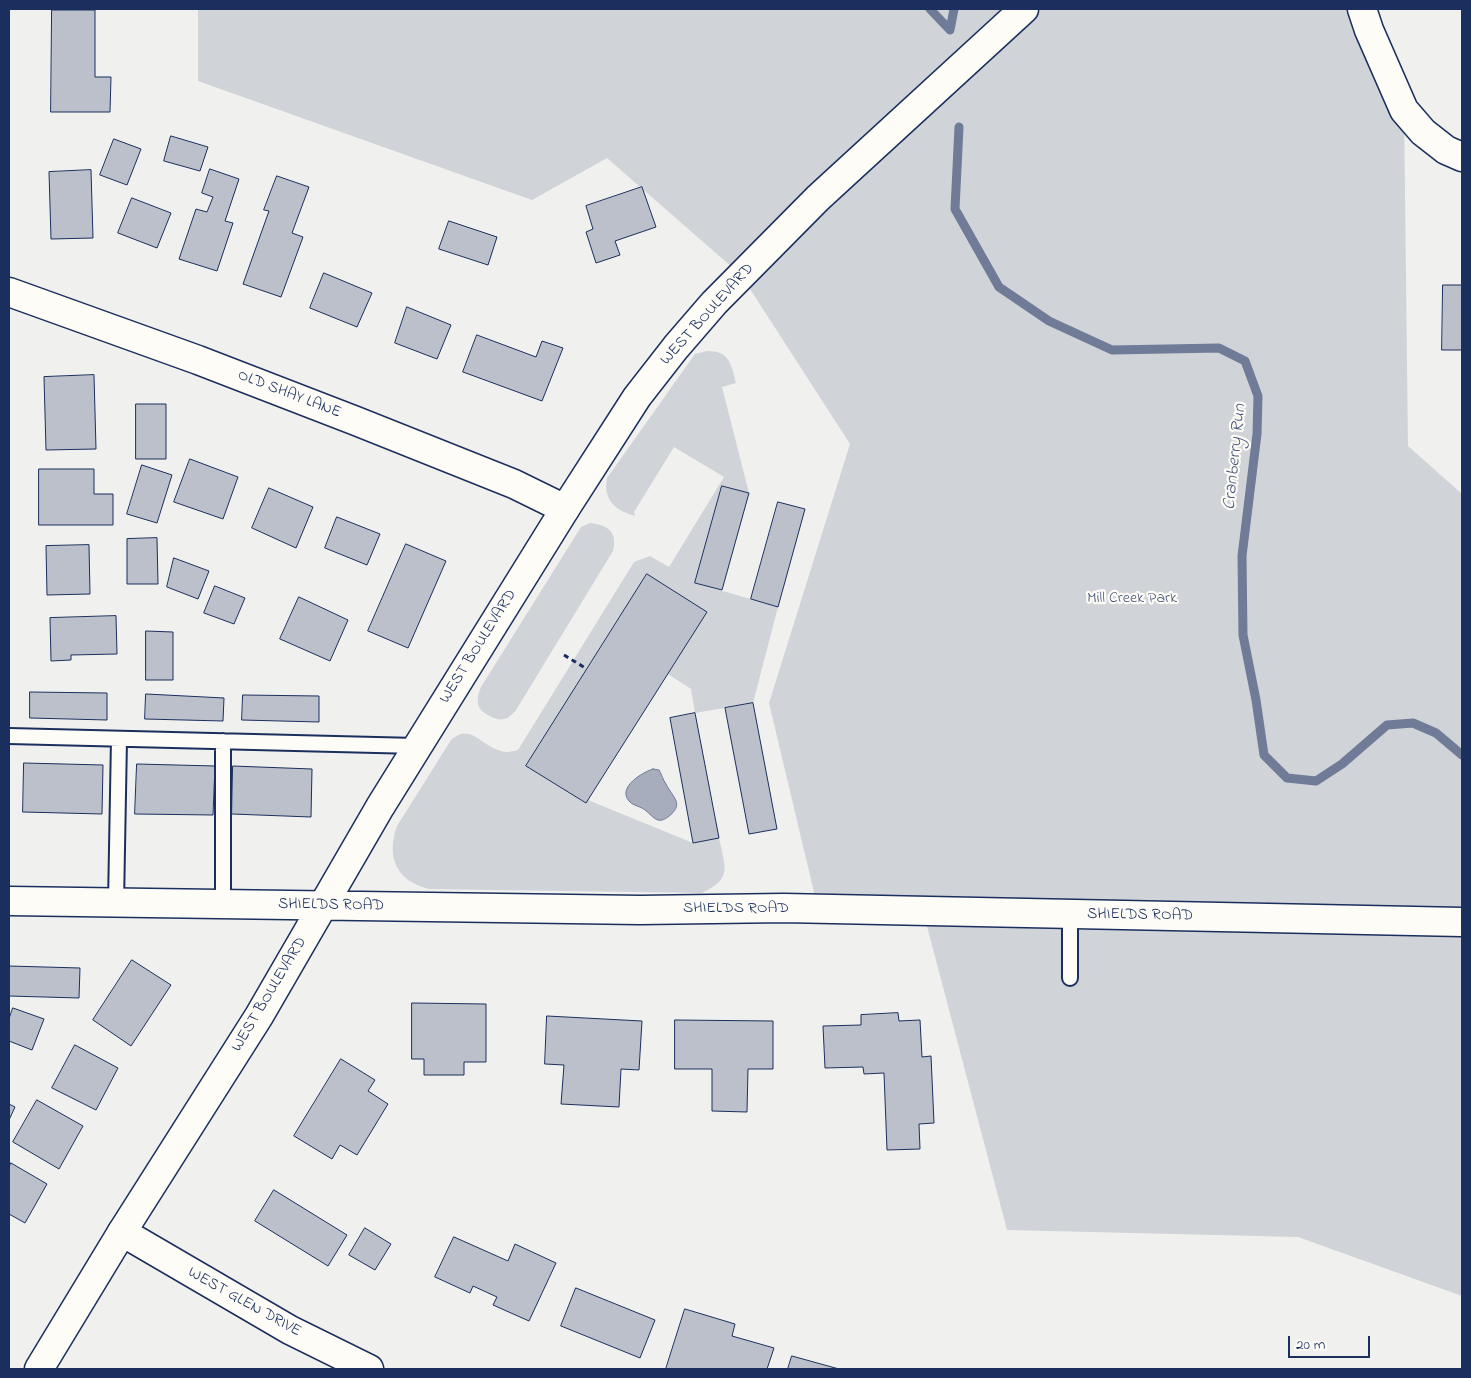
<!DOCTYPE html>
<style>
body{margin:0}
#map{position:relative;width:1471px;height:1378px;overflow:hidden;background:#f0f0ee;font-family:"Indie Flower",sans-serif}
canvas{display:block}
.frame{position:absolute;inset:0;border:10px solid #1b2f5e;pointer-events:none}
.scale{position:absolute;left:1288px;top:1336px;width:82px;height:22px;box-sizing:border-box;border:2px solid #1b2f5e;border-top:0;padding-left:6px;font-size:15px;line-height:18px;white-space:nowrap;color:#1b2f5e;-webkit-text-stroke:4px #fdfcf7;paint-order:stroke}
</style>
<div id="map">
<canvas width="1471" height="1378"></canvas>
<div class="frame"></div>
<div class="scale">20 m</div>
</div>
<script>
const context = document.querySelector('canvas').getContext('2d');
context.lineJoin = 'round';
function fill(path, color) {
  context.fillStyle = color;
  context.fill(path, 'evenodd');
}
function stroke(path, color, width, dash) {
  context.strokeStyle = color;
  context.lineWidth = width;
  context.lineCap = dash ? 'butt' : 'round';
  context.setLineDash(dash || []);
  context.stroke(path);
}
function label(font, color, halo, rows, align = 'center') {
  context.font = font + ' "Indie Flower",sans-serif';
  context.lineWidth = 4.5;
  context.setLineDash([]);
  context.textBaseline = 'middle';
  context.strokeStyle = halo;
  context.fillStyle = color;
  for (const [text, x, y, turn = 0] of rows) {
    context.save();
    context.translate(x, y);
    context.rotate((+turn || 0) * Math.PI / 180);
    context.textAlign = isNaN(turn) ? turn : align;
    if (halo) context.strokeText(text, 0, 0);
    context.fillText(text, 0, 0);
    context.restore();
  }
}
fill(new Path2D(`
 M198,9H1363L1404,110L1408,446L1462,494V1296L1298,1237L1007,1230L923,911L818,909L769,703L850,444L741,275L607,158L532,200L198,81Z
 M707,351C730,351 731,364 736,383L722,387L749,493L722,486L695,583L778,607L753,703L695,713L691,689L668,674L707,612L647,574L526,766L585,803L588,800L693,843L719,838C725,868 733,878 702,893L429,889C396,881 386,857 397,826L451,740C470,723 480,744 498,750C504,753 511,752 518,750L634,562L650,556L669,567L724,477L674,447L634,512L635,516C615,510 603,500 607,478L695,354Z
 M590,523C608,525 618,532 613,551L516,710C507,721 500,722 488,715C483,712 479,710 478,703C477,697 479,692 481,687L581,527Z`), '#d0d3d8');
const water = new Path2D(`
 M653,769L659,770C662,775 663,780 666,784C673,798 685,804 668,817C665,819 662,821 658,820C652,818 648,811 642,808C638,806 632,805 629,801C617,787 643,772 653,769Z`);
fill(water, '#a7adbd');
stroke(water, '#6f7b97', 1);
stroke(new Path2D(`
 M930,9L950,30
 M950,30L954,9
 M959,127L955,209L999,287L1049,321L1112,350L1219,348L1245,361L1258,396L1257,434L1242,556L1243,635L1256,700L1264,755L1287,778L1316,781L1342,764L1387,725L1413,723L1436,733L1462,755`), '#6f7b97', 9);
const building = new Path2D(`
 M52,10H95V77H111L110,112H51Z
 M171,136L208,147L200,171L164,161Z
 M114,139L141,149L127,185L100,175Z
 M210,169L239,179L225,221L233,223L217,271L179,259L196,209L207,212L213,197L202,193Z
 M91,170L93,238L51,239L49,172Z
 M277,176L309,187L292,233L303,237L281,297L243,284L269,211L264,210Z
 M642,187L656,227L615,241L620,255L596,263L586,232L593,229L586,206Z
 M132,198L171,213L157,248L118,233Z
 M449,221L497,237L488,265L439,249Z
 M324,273L372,293L357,327L310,308Z
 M1443,285H1462V350H1442Z
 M407,307L451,325L437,359L395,343Z
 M477,335L536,357L542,341L563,348L542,401L463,372Z
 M94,375L96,449L46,450L44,377Z
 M136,404H166V459H136Z
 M190,459L238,477L223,519L174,502Z
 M142,465L172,475L157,523L127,514Z
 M39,469H94V494H113V525H39Z
 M722,486L749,493L722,590L695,583Z
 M269,488L313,507L296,548L252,528Z
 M778,502L805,509L778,607L751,599Z
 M337,517L380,534L367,565L325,548Z
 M157,538L158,584H127V539Z
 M406,544L446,561L408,648L368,631Z
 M89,545L90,594L47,595L46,546Z
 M174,558L209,571L198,599L167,587Z
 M647,574L707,612L586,803L526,766Z
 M215,586L245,598L234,624L204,613Z
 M299,597L348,620L330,661L280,639Z
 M116,616L117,654L71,655V660L51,661L50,618Z
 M146,631L173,632V680H146Z
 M30,692L107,693V720L30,718Z
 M146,694L224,698L223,721L145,719Z
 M243,695L319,696V722L242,720Z
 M753,703L777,829L749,834L725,708Z
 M695,713L719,838L693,843L670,718Z
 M24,763L103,765L102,814L23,812Z
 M137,764L215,766L213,815L135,814Z
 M233,766L312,769L311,817L232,814Z
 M132,960L171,985L131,1046L93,1020Z
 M9,966L80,968L79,998L9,996Z
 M412,1003L486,1004V1062H464V1075H424V1059H412Z
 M13,1008L44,1019L32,1050L9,1041V1019Z
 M898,1013L899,1021L920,1020L922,1057L931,1056L934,1123L919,1124L920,1149L887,1150L884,1073L864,1074L863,1067L825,1068L823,1026L861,1025V1015Z
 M547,1016L642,1021L639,1070L621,1069L619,1107L561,1104L564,1065L545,1064Z
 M675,1020L773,1021V1069H748L747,1112L712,1111V1069H675Z
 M75,1045L118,1068L96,1110L52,1088Z
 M341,1059L375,1080L368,1091L388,1104L357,1155L340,1145L332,1159L294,1136Z
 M37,1100L83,1126L59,1169L13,1142Z
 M9,1104L15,1107L9,1120Z
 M11,1163L47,1184L25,1223L9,1214V1168Z
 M274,1190L347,1235L328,1266L255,1221Z
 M365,1228L391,1244L375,1270L349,1255Z
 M454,1237L508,1261L515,1244L556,1263L529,1321L493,1305L497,1297L473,1286L470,1293L435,1277Z
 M576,1288L655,1320L640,1358L561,1326Z
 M685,1309L735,1324L732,1336L774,1348L767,1369H666Z
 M792,1356L839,1369H788Z`);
fill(building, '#bbc0ca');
stroke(building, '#1b2f5e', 1);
const lane = new Path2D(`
 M9,736L417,746
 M116,903L119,739
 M223,905V741
 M1070,914V978`);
const street = new Path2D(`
 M1362,9L1369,30L1404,110L1423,132L1446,150L1462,157
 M9,292L198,360L356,421L514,484L565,509
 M122,1232L290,1330L369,1369`);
const secondary = new Path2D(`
 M9,901L640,910L784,908L1462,922
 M39,1369L122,1232L259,1016L380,807L565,509L637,397L676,347L714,303L818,198L1024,9`);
stroke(lane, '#1b2f5e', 18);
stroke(street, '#1b2f5e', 31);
stroke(secondary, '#1b2f5e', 31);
stroke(new Path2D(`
 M564,655L587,669`), '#1b2f5e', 3, [5, 4]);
stroke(lane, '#fdfcf7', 14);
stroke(street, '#fdfcf7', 28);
stroke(secondary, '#fdfcf7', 28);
label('16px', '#1b2f5e', '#fdfcf7', [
 ["WEST BOULEVARD",708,315,-48],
 ["OLD SHAY LANE",289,395,21],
 ["WEST BOULEVARD",479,647,-58],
 ["SHIELDS ROAD",331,906,1],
 ["SHIELDS ROAD",736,909],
 ["SHIELDS ROAD",1140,916,1],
 ["WEST BOULEVARD",270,995,-59],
 ["WEST GLEN DRIVE",244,1303,29]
]);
label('16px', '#48587c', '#fdfcf7', [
 ["Mill Creek Park",1132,599]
]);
label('italic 18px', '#4c5b7f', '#fdfcf7', [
 ["Cranberry Run",1236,457,-84]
]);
</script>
